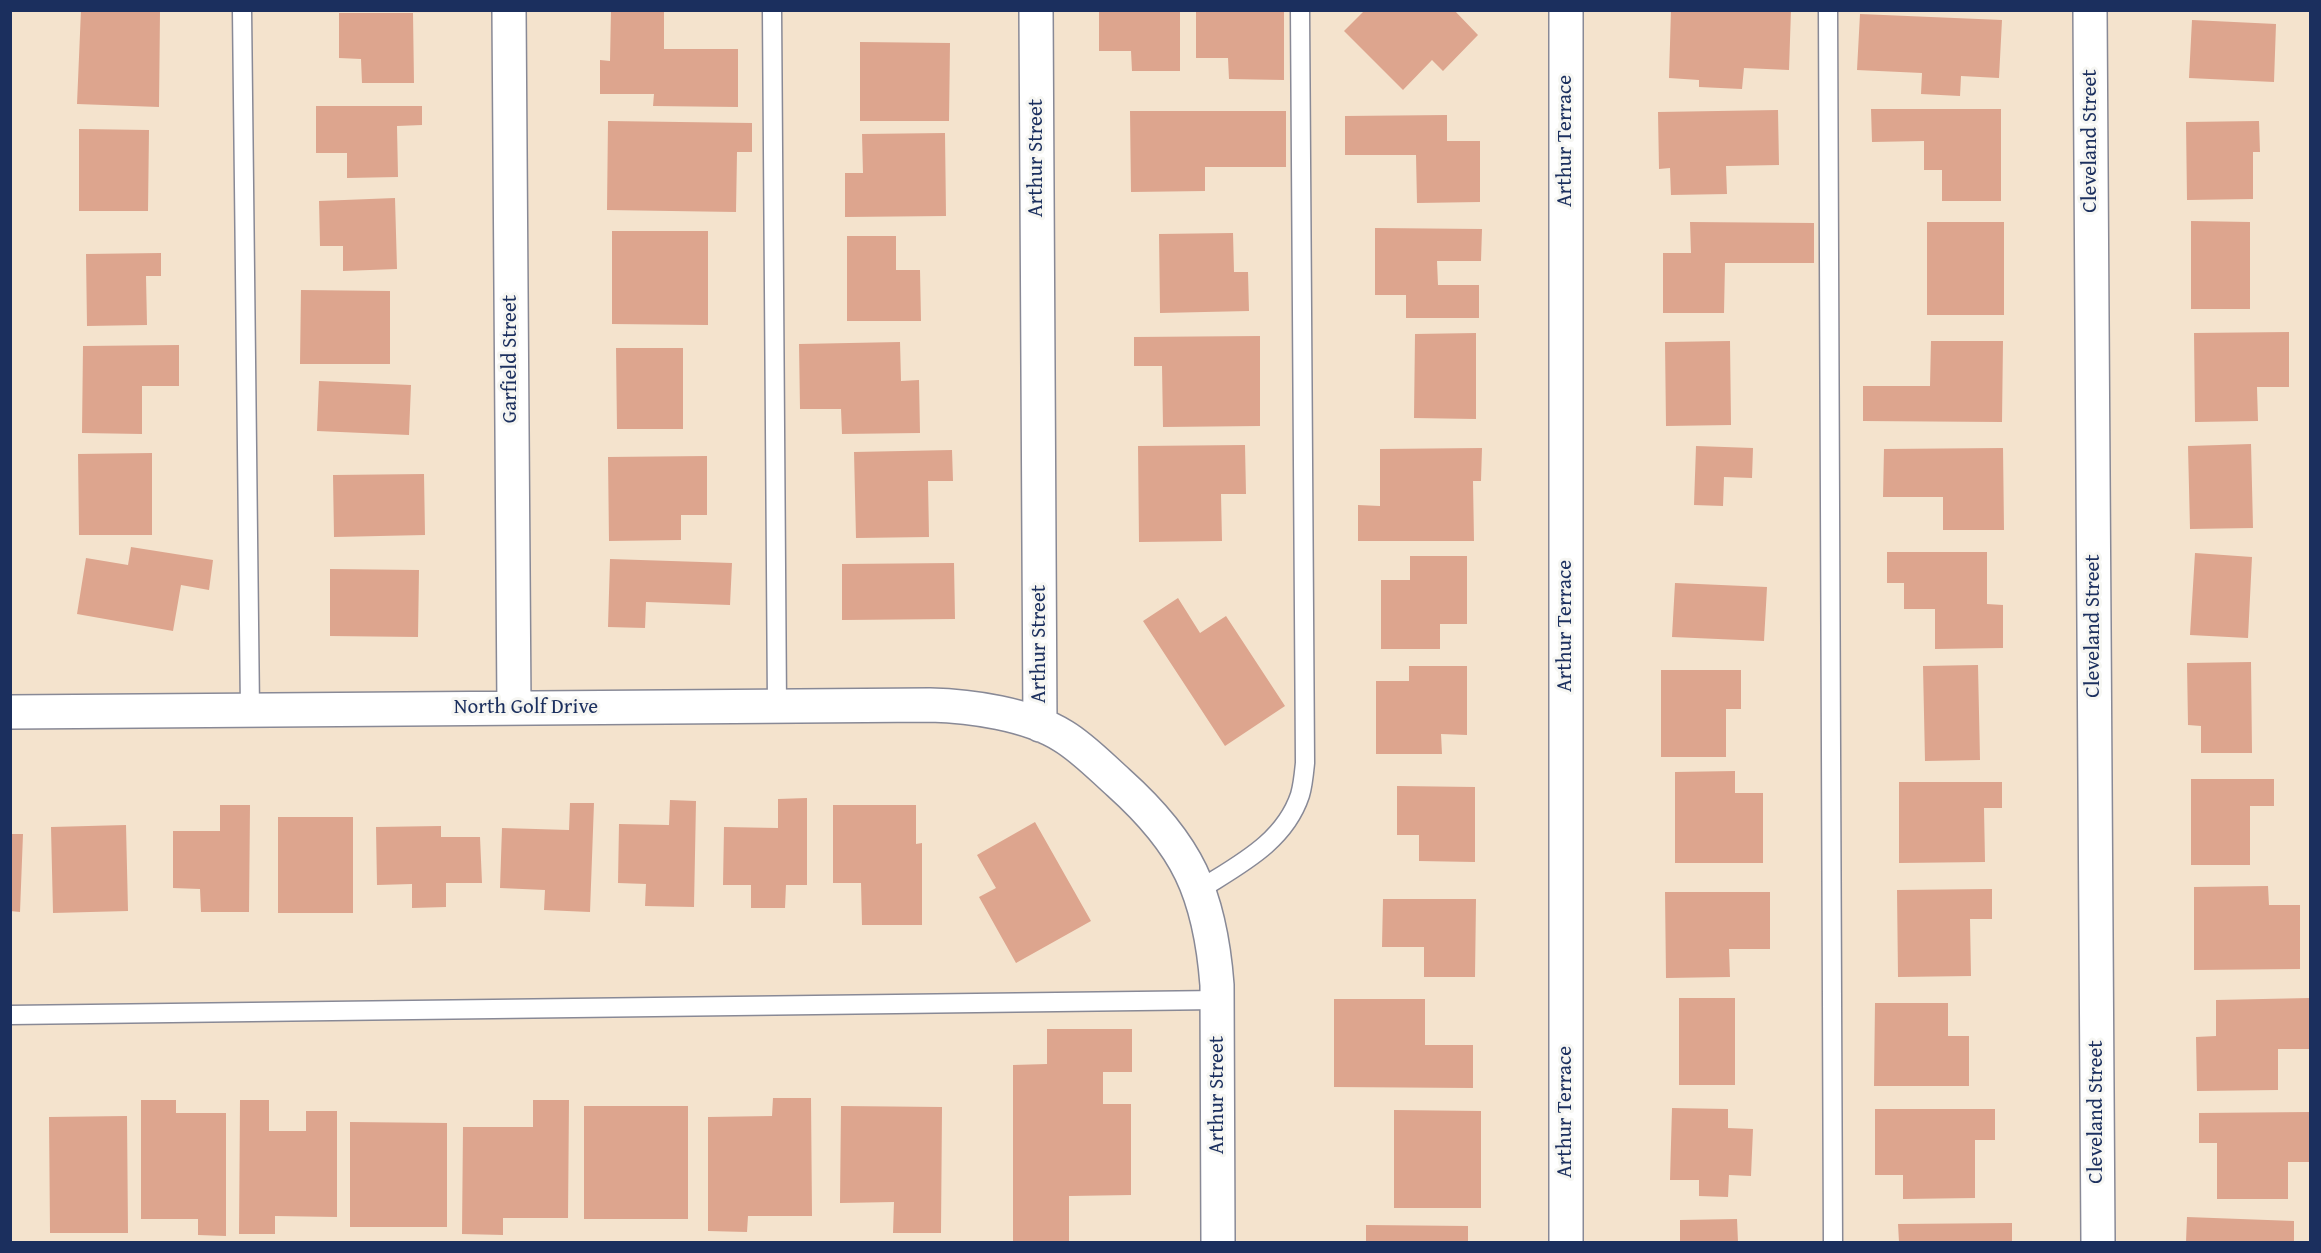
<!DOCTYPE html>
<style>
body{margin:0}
#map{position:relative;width:2321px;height:1253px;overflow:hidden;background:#f4e3cd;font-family:"Gentium Book Plus",serif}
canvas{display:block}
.frame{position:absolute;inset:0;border:12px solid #1b2f5e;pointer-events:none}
</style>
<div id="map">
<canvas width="2321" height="1253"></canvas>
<div class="frame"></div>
</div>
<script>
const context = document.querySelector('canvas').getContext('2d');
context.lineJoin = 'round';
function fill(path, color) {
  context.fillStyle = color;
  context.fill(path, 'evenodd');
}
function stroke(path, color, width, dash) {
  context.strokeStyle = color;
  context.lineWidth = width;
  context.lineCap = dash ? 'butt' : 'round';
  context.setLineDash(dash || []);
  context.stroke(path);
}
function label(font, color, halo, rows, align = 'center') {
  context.font = font + ' "Gentium Book Plus",serif';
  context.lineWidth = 6;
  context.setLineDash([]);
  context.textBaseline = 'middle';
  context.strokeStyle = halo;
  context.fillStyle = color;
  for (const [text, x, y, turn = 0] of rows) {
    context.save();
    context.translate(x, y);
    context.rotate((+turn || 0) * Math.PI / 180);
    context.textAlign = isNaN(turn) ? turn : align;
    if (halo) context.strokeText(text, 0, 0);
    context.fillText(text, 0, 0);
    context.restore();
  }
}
fill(new Path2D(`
 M81,10L160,11L159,107L77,104Z
 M1099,10H1180V71H1132L1131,51H1099Z
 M1196,10H1284V80L1229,79L1228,58H1196Z
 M1365,10H1454L1478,35L1443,71L1432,60L1403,90L1344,31Z
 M1671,10H1791L1789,70L1744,68L1742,89L1699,87V80L1669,78Z
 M611,11L664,12V49H738V107L653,106L654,94H600V60L610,61Z
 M339,13H413L414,83H362L361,59L339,58Z
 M1860,14L2002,20L1999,78L1961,76L1960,96L1921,94L1922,73L1857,70Z
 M2192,20L2276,24L2274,82L2189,78Z
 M860,42L950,43L949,121H860Z
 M316,106H422V125L397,126L398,177L347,178V153H316Z
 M1871,109H2001V201H1942V170H1924V141L1872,142Z
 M1778,110L1779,165L1726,166L1727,194L1671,195L1670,168L1659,169L1658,112Z
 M1130,111H1286V167H1205V191L1131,192Z
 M1447,115V141H1480V202L1417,203L1416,155H1345V116Z
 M608,121L752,123V152H737L736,212L607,210Z
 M2259,121L2260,152H2253V199L2187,200L2186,122Z
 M79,129L149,130L148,211H79Z
 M945,133L946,216L845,217V173H863L862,134Z
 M395,198L397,269L343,271V246H320L319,201Z
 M2191,221L2250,222V309H2191Z
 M1690,222L1814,223V263H1725L1724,313H1663V253H1691Z
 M1927,222H2004V315H1927Z
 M1375,228L1482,229L1481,261H1437L1438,285H1479V318H1406V295H1375Z
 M612,231H708V325L612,324Z
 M1233,233L1234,272H1248L1249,311L1160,313L1159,234Z
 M847,236H896V270H920L921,321H847Z
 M161,253V276H146L147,325L87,326L86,254Z
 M301,290L390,291V364H300Z
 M2289,332V387H2257L2258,421L2195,422L2194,333Z
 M1476,333V419L1414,418L1415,334Z
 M1260,336V426L1163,427L1162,366H1134V337Z
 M1730,341L1731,425L1666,426L1665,342Z
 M1931,341H2003L2002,422L1863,421V386H1930Z
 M900,342L901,381L919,380L920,433L842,434L841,409H800L799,344Z
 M179,345V386H142V434L82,433L83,346Z
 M616,348H683V429H617Z
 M319,381L411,385L409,435L317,431Z
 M2251,444L2253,528L2190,529L2188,446Z
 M1245,445L1246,494H1221L1222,541L1139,542L1138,446Z
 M1696,446L1753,448L1752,478L1724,477L1723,506L1694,505Z
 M1482,448L1481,481H1473L1474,541H1358V505L1380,506V449Z
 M2003,448L2004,530H1943V497H1883L1884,449Z
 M952,450L953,481H928L929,537L856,538L854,452Z
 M152,453V535H79L78,454Z
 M707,456V515H681V540L609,541L608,457Z
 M424,474L425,535L334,537L333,475Z
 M131,547L213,560L209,590L181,585L173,631L77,614L86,558L128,565Z
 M1887,552H1987V604L2003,605V648L1935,649V609H1904V583H1887Z
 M2195,553L2252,557L2248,638L2190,635Z
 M1410,556H1467V624H1440V649H1381V580H1410Z
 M610,559L732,563L730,605L646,602L645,628L608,627Z
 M954,563L955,619L842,620V564Z
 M330,569L419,570L418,637L330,636Z
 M1675,583L1767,587L1764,641L1672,637Z
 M1178,598L1200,633L1226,616L1285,706L1225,746L1143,621Z
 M2251,662L2252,753H2201V726L2188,725L2187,663Z
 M1978,665L1980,760L1925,761L1923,666Z
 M1409,666H1467V735L1441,734L1442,754H1376V681H1409Z
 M1661,670H1741V709H1726V757H1661Z
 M1735,771V793H1763V863H1675V772Z
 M2191,779H2274V806H2250V865H2191Z
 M1899,782H2002V808H1984L1985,862L1899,863Z
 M1397,786L1475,787V862L1419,861V835H1397Z
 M807,798V885H786L785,908H751V885H723L724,827L778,828V799Z
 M670,800L696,801L694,907L645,906L646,884L618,883L619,824L669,825Z
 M570,803H594L590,912L544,910L545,890L500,888L502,828L569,830Z
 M220,805H250L249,912H201L200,889L173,888V831H220Z
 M833,805H916V844L922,843V925H862L861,883H833Z
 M278,817H353V913H278Z
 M1035,822L1091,921L1016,963L979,897L996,888L977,855Z
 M126,825L128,911L53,913L51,827Z
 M441,826V837H480L482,883H446V907L412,908V884L377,885L376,827Z
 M10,834H23L20,912L10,911Z
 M2268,886L2269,905H2300V969L2194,970V887Z
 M1992,889V919H1970L1971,976L1898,977L1897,890Z
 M1665,892H1770V949H1729L1730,977L1666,978Z
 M1383,899H1476L1475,977H1424V947H1382Z
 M1679,998H1735V1085H1679Z
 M2310,998V1049H2278V1090L2197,1091L2196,1037L2216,1036V1000Z
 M1334,999H1425V1045H1473V1088L1334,1087Z
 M1875,1003H1948V1036H1969V1086H1874Z
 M1047,1029H1132V1072H1103V1104H1131V1195L1069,1196V1242H1013V1065L1047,1064Z
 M773,1098H811L812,1216H748L747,1232L708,1231V1117L772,1116Z
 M141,1100H176V1113H226V1236L198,1235V1219H141Z
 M240,1100H269V1131H306V1111H337V1217L275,1216V1234H239Z
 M533,1100H569L568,1218H503V1235L462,1234L463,1127H533Z
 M584,1106H688V1219H584Z
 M841,1106L942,1107L941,1233H893L894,1202L840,1203Z
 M1672,1108L1728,1109V1128L1753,1129L1751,1176L1729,1175L1728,1197L1699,1196V1180H1670Z
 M1875,1109H1995V1140H1975V1198L1903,1199V1175H1875Z
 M1394,1110L1481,1111V1208H1394Z
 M2310,1112V1162H2288V1199H2217V1143H2199V1113Z
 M127,1116L128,1233H50L49,1117Z
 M350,1122L447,1123V1227H350Z
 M2187,1217L2294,1221V1242H2186Z
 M1737,1219L1738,1242H1680V1220Z
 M2012,1223V1242H1899L1898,1224Z
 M1366,1225L1468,1226V1242H1366Z`), '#dda58e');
const lane = new Path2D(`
 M242,10L250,710
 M772,10L777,707
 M1828,10L1833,1242
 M1199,890C1238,865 1284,843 1300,795C1303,785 1304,773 1305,763L1300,10
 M10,1015L1218,1000`);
const street = new Path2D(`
 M509,10L514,708
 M1036,10L1040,725
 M2090,10L2098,1242
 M10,712L930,705C971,706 1028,714 1063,736C1083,748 1101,767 1119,783C1187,844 1210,893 1217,985L1218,1242
 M1566,1242V10`);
stroke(lane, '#888996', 21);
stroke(street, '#888996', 36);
stroke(lane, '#fff', 18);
stroke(street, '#fff', 33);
label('21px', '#1b2f5e', '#f6f6f2', [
 ["Arthur Terrace",1566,141,-90],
 ["Cleveland Street",2091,141,-90],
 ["Arthur Street",1037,158,-90],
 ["Garfield Street",511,359,-90],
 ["Arthur Terrace",1566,626,-90],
 ["Cleveland Street",2094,626,-90],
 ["Arthur Street",1040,644,-90],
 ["North Golf Drive",526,708],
 ["Arthur Street",1218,1095,-90],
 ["Arthur Terrace",1566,1112,-90],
 ["Cleveland Street",2097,1112,-90]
]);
</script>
